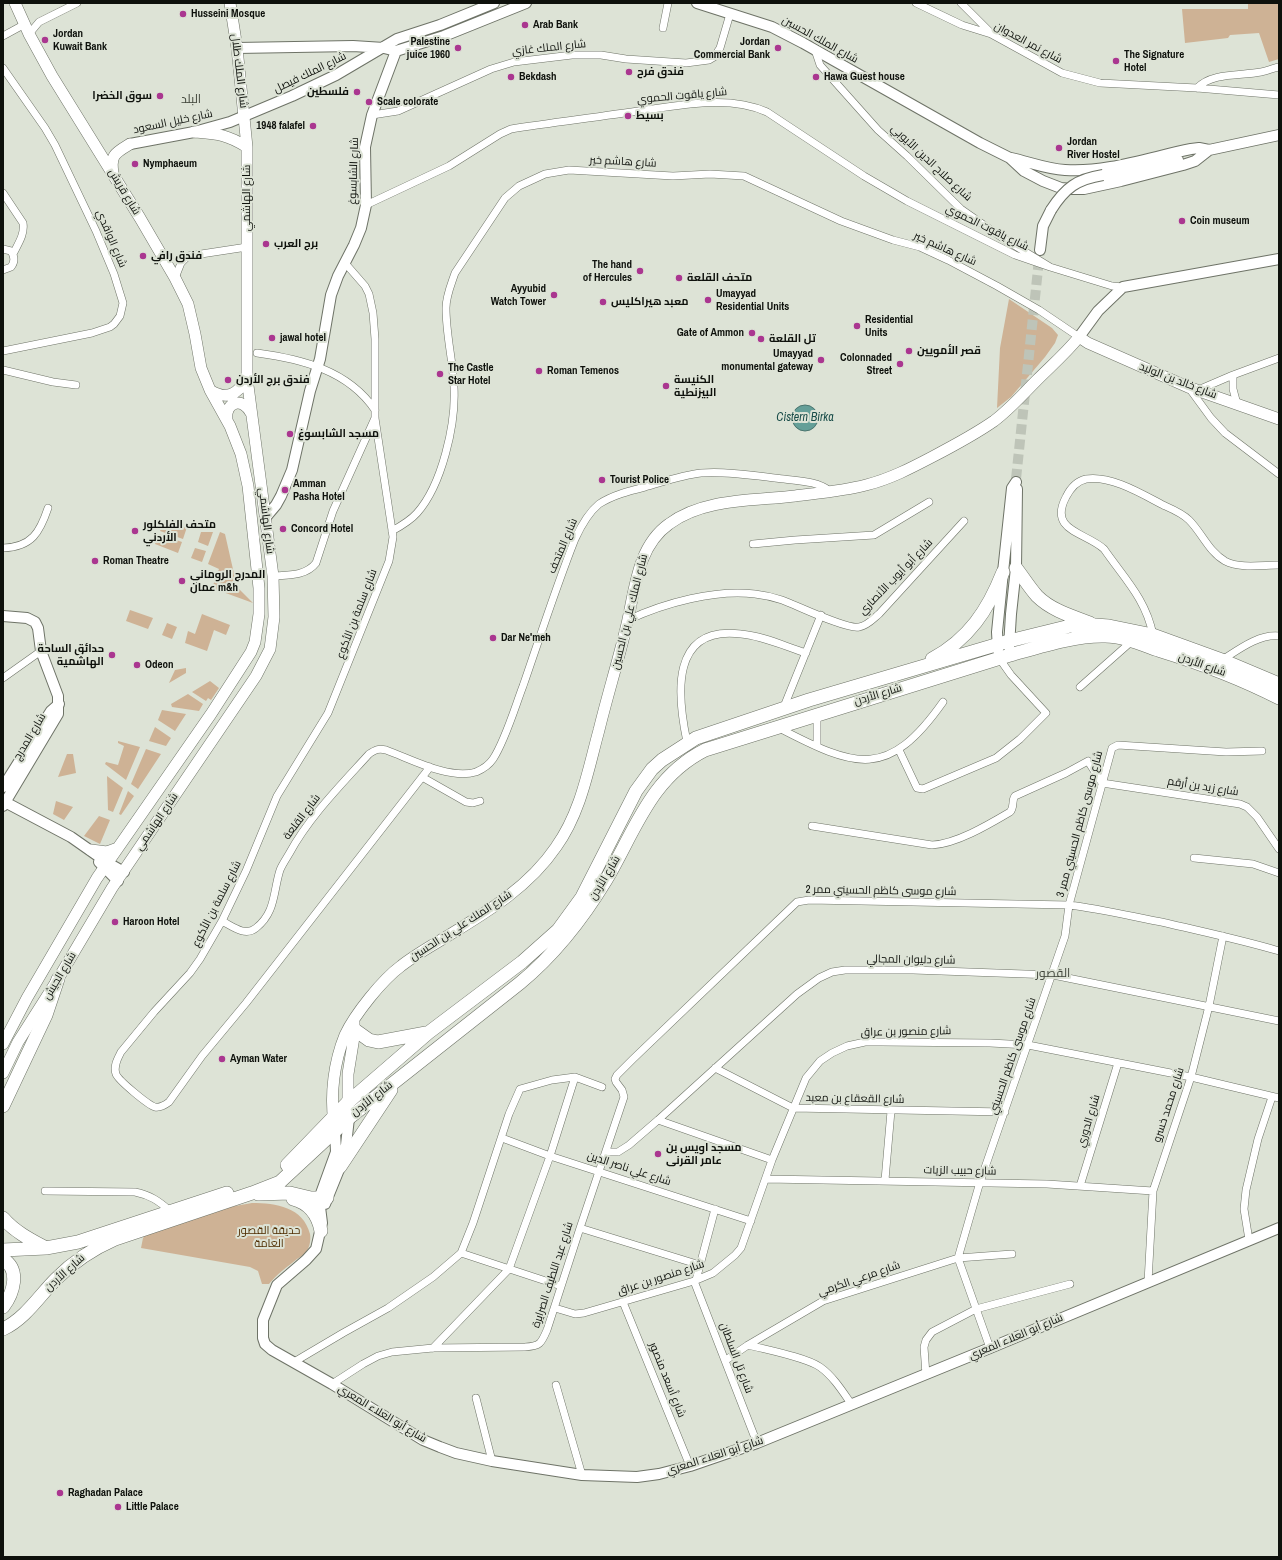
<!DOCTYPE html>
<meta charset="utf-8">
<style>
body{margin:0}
#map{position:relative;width:1282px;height:1560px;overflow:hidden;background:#dde3d6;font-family:"Archivo Narrow",sans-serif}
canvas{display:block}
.frame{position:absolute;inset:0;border:4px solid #0e110c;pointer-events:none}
</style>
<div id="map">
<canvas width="1282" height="1560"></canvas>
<div class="frame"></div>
</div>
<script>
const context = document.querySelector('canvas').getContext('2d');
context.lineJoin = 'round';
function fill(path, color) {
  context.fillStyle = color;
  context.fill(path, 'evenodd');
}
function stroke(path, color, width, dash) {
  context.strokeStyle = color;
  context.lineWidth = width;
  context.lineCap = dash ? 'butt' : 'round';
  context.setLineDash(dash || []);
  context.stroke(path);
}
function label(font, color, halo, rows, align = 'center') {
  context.font = font + ' "Archivo Narrow",Cairo,sans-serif';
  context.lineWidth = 4;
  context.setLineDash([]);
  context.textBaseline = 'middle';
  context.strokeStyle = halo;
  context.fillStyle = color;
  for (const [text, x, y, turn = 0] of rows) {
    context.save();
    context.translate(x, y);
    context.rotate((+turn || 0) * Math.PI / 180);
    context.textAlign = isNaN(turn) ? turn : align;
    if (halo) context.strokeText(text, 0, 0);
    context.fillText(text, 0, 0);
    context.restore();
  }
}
fill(new Path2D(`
 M1248,3H1279V59L1269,62L1259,33L1230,35L1228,38L1185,43L1182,9H1248Z
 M1009,299L1052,328L1058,335L1055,343L1045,357L1011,397L997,408L1000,348Z
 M163,525L187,527L183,539L160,531Z
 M201,532H213L208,546L198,542Z
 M220,532L225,534L237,587L253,603L212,588L219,569L208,564Z
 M159,534L182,542L178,553L155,544Z
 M195,548L206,551L202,562L191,558Z
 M130,610L153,618L148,629L126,621Z
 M202,614L230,625L226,635L214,630L207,651L185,643L188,631L195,634Z
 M167,623L177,627L172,639L162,635Z
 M186,668V673L169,683L175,670Z
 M210,681L219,688L211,700L208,698L206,701L192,692Z
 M188,694L203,704L199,711L172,707L171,704Z
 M162,710L186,714L175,731L158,720Z
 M155,727L171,738L166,746L149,741Z
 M118,741L140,747L126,780L105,764L106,762L118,765L124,746L118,743Z
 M146,749L161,754L138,789L131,784Z
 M67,754H73L76,773L58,777Z
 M107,776L123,788L113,812L108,810Z
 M128,791L134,796L121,815L119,814Z
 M56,801L73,807L64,820L53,814Z
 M99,816L110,820L100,844L84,836Z
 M252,1203C276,1203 303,1207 310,1234C311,1239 310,1247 306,1252C304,1255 300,1257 297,1259C287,1267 277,1274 269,1284H262L258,1271L250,1267L141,1248L143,1238L148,1231L224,1208Z`), '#ceb295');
const water = new Path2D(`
 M792 418a13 13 0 1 1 26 0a13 13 0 1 1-26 0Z`);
fill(water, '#649f98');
stroke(water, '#4a746e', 1);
stroke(new Path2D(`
 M1016,479L1040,250`), '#bec4b8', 10, [10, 5]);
const street = new Path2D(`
 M916,3L962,25L991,34L1062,73L1100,83L1197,88L1279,95
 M961,3L991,33
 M663,28L668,3
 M29,34L39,22L77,3
 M3,36L25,24
 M815,50L820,65L878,130L907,156L961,209L1004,239L1050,267L1112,286L1123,287
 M3,68L45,128L55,145L96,231L114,274L123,303L120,316L114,324L110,327L92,333L3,351
 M1197,88C1212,72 1241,76 1261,72C1267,71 1273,68 1279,67
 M372,115L398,111L491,69L514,62L572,55H601L626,59L686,63L709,60L714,57L720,48L730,14
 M3,193L23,223C25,234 18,244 13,254
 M366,205L449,166L500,134L511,129C555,122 600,117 644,110C684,105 729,95 767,112L864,176L907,201L1015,255L1050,267
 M3,249L11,251C15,257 15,262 11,267L3,270
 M345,263L365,286L369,294L373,313L375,339V418L393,537L389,561L328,713L277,796L246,871L222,921L200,959L190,973L154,1012L121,1052C118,1058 113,1066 116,1074C118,1080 148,1105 155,1107C160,1108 165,1105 169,1102L202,1056L246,1003L430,767
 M175,278L181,263L188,256L247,247
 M257,353C301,359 348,370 375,410
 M3,370L53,382L76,385
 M1233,375V389L1237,404
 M1189,388L1211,418L1225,433L1279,474
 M1198,390L1233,375L1279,358
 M392,531C401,526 410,521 417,513C442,485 456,424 454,387C453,361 446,335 446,308C446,296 451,285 455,273L505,198L519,186L545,174L569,170L673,176L710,174L744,176L841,221L893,240L920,247L948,260L997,286L1039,310L1079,337
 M753,544L795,540L874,535L929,502
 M3,548C32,547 40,532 48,508
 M273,576C288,575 306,576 316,563L333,511L375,418
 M628,620C664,603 716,589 755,594C764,595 773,597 782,600C796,605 847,630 859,627C867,626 873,619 879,614L964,521
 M1153,635C1146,599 1124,578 1104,549C1085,532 1048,531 1066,497C1070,489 1077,481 1086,479C1111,475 1142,494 1163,505C1172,509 1182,513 1189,520C1202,533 1209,552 1225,561C1240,569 1262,565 1279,565
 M1222,660C1238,650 1258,634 1279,636
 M3,678L41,651
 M1080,687L1132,641
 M783,709L821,615
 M817,714V746
 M779,728C856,768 888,780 943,702
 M687,742C677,695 670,625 741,634C763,636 784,646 806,653
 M899,750L917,788L923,789L996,758L1020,739L1046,713L1011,675L999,658
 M422,777L466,802L473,803L480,801
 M812,826L932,845C956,844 988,825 1010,812C1015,807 1011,801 1015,796L1066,773L1088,761L1102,783L1240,804L1247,807L1257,817L1279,849
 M1194,858L1253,864L1279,873
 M222,921C232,926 245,937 256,928C276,912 273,892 280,870C282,865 286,859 289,854C309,817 340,786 369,754C375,750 378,748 386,750C411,759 449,780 476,772C483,769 489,765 493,759C505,741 515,707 523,686C540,637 556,587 575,539C581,526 588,513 599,504C613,495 629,491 645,487C663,482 682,475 701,473C728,471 757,476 784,479C799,481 817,481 830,491
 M715,1068L793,1108L1005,1112
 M658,1120L772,1160
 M502,1138L550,1156L751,1221
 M606,1152H618L629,1145L658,1120L797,994L819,978L832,972L845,970H913L1053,975L1279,1021
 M766,1179L1047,1184L1153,1191
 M885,1180L891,1111
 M1080,1186L1118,1063
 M45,1191L135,1192C150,1195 159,1201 170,1211
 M580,1228L700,1265
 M1249,1240L1244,1209L1246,1190L1258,1139L1272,1097
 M461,1253L561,1286
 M696,1280L715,1209
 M694,1281L757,1443
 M1148,1282L1153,1191L1191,1077L1209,1006L1223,936
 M623,1302L690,1466
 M555,1308L575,1314L584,1313L694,1281L713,1273L735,1255L741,1248L772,1160L806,1078L820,1061L832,1053L847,1046L865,1042H881L990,1043L1028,1045L1191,1077L1279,1098
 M748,1345C767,1350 805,1357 820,1367C833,1376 843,1392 852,1405
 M433,1348L509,1269L550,1156L575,1077
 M990,1348L958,1258L980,1182L1065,936L1069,905L1112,748L1118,745L1226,752L1262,751
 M726,1360L748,1345L823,1301L958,1258L1012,1254
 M294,1362L343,1333L388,1308L433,1277L461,1253L473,1223L509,1114L520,1089L552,1080L575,1077L602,1087
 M926,1375L924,1347L926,1340L932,1332L976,1309L1070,1284
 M332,1384L363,1364L378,1356L392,1352L433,1348L525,1347C540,1346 541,1344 547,1330L580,1228L624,1097L622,1090L616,1082L615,1079L617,1075L633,1059L797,902L809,900L1069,905C1102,909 1134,917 1166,923C1204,932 1242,940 1279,951
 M556,1385L582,1475
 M476,1398L492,1461`);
const secondary = new Path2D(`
 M697,3L772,27L803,43L980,143L1010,158L1024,171L1043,181L1061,188L1072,189H1084L1121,181L1183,165L1195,161L1209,150
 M237,48L353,46L384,48L396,51L444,36L526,3
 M130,144L194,132L230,122L292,96L336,75L397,39L440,25L494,3
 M1011,158C1029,162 1047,169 1065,170C1106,173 1151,157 1191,149L1199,148L1209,150L1279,135
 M1103,175L1178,160
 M1040,250L1043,226L1051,210
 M1079,337L1098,311L1123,287L1279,259
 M265,518L276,505L281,496L292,470L310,391L320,359L331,295L338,276L354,245L361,228L366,205L365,147L372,115L396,51
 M3,616L27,618L35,622L38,628L41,651L58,696V714L3,806
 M1009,647L1011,614L1016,568L1017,489
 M998,650L997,632L1003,572L1012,488L1016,482
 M3,787L51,711L59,704
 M3,801L71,837L108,863L124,872
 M99,862L118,881
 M335,1131L336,1152L319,1199L322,1223L316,1249L306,1260L277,1285L263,1320V1338L265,1344L272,1350L332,1384L423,1440L440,1447L456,1453L492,1461L582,1475L637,1477L659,1474L690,1466L757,1443L990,1348L1279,1228
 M325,1204L340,1167L346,1145L349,1118`);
const primary = new Path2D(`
 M194,132C217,134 226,134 247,147
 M113,173C110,155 115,153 130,144
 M210,390C227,401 238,394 247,378
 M227,420C225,401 243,397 251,413
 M91,850L107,852L118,848
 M3,1044L27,998L97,878L211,714L251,652L255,642L259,614V588L248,486L241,454L230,426L210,390L201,368L195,334L188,304L175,278L140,218L52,76L29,34L15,3
 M3,1073L18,1042L58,979L112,888L256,676L270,649L274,617L273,576L247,378V147L237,48L230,3
 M348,1108V1074L354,1037V1022
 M334,1123C330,1094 334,1062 345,1035C355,1014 382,980 401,966C415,955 431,946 446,937C487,912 529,887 556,847C581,812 588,770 599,730C607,697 617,665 625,632C635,595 635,548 669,524C704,498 754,501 795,496C819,493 843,491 866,485C890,479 911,468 932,457C953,446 974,435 994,421C1010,409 1023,394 1037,380C1051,366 1066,353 1079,337L1088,343L1188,387L1279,419`);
const highway = new Path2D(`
 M1016,568C1023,577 1029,587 1037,596C1051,610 1071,616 1090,623
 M932,659C969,639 988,610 1003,572
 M355,1030L369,1040L378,1042L426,1033
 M3,1106L46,1015L58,979
 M287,1165L347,1103L428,1033L522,962L558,930L582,897L636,791L652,769L662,760L696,738L809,700L1009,641L1070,626L1095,625L1109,626L1153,635L1222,660L1279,684
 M340,1167L391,1090
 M258,1194L290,1193L311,1198H327
 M293,1199C309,1203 318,1215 321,1231
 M3,1218C15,1232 31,1240 46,1248
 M3,1250L46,1248L78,1242L227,1193
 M3,1259C21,1270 13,1294 3,1307
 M3,1329C25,1319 40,1295 56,1279C74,1261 92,1249 115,1239L252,1193L280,1182L349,1118L520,983C554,955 583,918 606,880C635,831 650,778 705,750L1010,655C1039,647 1076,635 1105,636C1123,636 1141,644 1158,650C1200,663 1240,678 1279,698`);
stroke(street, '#6e7367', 8);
stroke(secondary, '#6e7367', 12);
stroke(primary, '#6e7367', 12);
stroke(highway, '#6e7367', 14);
stroke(street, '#fff', 7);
stroke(secondary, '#fff', 10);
stroke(primary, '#fff', 11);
stroke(highway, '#fff', 13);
const secondaryBridge = new Path2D(`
 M1051,210C1065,188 1077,179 1103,175`);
stroke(secondaryBridge, '#6e7367', 12, []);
stroke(secondaryBridge, '#fff', 10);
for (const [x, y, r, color] of [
 [183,14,4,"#aa3690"],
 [525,25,4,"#aa3690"],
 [45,40,4,"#aa3690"],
 [458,48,4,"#aa3690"],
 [778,48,4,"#aa3690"],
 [1116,61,4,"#aa3690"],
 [629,72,4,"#aa3690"],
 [511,77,4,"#aa3690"],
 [816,77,4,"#aa3690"],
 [357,92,4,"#aa3690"],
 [160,96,4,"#aa3690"],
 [369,102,4,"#aa3690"],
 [628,116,4,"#aa3690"],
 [313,126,4,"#aa3690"],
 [1059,148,4,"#aa3690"],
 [135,164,4,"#aa3690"],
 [1182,221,4,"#aa3690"],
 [266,244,4,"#aa3690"],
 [143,256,4,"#aa3690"],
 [640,271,4,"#aa3690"],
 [679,278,4,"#aa3690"],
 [554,295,4,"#aa3690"],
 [708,300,4,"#aa3690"],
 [603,302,4,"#aa3690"],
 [857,326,4,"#aa3690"],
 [752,333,4,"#aa3690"],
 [272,338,4,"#aa3690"],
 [761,339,4,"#aa3690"],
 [909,351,4,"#aa3690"],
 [821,360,4,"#aa3690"],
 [900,364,4,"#aa3690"],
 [539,371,4,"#aa3690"],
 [440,374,4,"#aa3690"],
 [228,380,4,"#aa3690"],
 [666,386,4,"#aa3690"],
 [290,434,4,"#aa3690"],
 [602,480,4,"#aa3690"],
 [285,490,4,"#aa3690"],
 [283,529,4,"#aa3690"],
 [135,531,4,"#aa3690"],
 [95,561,4,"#aa3690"],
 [182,581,4,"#aa3690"],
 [493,638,4,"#aa3690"],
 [112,655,4,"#aa3690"],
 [137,665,4,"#aa3690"],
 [115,922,4,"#aa3690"],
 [222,1059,4,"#aa3690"],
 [658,1154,4,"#aa3690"],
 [60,1493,4,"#aa3690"],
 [118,1507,4,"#aa3690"]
]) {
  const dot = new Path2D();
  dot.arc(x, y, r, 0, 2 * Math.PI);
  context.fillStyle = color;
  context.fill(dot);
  stroke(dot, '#dde3d6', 1.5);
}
label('bold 11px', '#0e110c', '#dde3d6', [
 ["Husseini Mosque",191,14],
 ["Arab Bank",533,25],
 ["Jordan",53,34],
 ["Kuwait Bank",53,47],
 ["Palestine",450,42,"right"],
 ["juice 1960",450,55,"right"],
 ["Jordan",770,42,"right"],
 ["Commercial Bank",770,55,"right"],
 ["The Signature",1124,55],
 ["Hotel",1124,68],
 ["فندق فرح",637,72],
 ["Bekdash",519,77],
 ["Hawa Guest house",824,77],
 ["فلسطين",349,92,"right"],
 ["سوق الخضرا",152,96,"right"],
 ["Scale colorate",377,102],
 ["بسيط",636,116],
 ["1948 falafel",305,126,"right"],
 ["Jordan",1067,142],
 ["River Hostel",1067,155],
 ["Nymphaeum",143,164],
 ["Coin museum",1190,221],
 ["برج العرب",274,244],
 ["فندق رافي",151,256],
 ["The hand",632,265,"right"],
 ["of Hercules",632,278,"right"],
 ["متحف القلعة",687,278],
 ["Ayyubid",546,289,"right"],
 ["Watch Tower",546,302,"right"],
 ["Umayyad",716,294],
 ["Residential Units",716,307],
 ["معبد هيراكليس",611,302],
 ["Residential",865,320],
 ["Units",865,333],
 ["Gate of Ammon",744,333,"right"],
 ["jawal hotel",280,338],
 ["تل القلعة",769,339],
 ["قصر الأمويين",917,351],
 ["Umayyad",813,354,"right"],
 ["monumental gateway",813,367,"right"],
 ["Colonnaded",892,358,"right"],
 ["Street",892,371,"right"],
 ["The Castle",448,368],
 ["Star Hotel",448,381],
 ["Roman Temenos",547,371],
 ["فندق برج الأردن",236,380],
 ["الكنيسة",674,380],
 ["البيزنطية",674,393],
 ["مسجد الشابسوغ",298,434],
 ["Tourist Police",610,480],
 ["Amman",293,484],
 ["Pasha Hotel",293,497],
 ["متحف الفلكلور",143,525],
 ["الأردني",143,538],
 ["Concord Hotel",291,529],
 ["Roman Theatre",103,561],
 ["المدرج الروماني",190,575],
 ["عمان m&h",190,588],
 ["Dar Ne'meh",501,638],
 ["حدائق الساحة",104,649,"right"],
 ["الهاشمية",104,662,"right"],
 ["Odeon",145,665],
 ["Haroon Hotel",123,922],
 ["Ayman Water",230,1059],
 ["مسجد اويس بن",666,1148],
 ["عامر القرنى",666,1161],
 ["Raghadan Palace",68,1493],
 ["Little Palace",126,1507]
], 'left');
label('11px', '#0e110c', '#dde3d6', [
 ["شارع الملك الحسين",820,40,29],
 ["شارع نمر العدوان",1028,43,28],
 ["شارع الملك غازي",549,48,-6],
 ["شارع الملك طلال",239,71,83],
 ["شارع الملك فيصل",310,73,-26],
 ["شارع ياقوت الحموي",682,96,-5],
 ["شارع خليل السعود",173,122,-12],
 ["شارع هاشم خير",623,162,3],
 ["شارع صلاح الدين الأيوبي",931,163,43],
 ["شارع الشابسوغ",354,171,-88],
 ["شارع قريش",124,192,59],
 ["شارع الهاشمي",247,198,-90],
 ["شارع ياقوت الحموي",987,228,26],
 ["شارع الواقدي",111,239,67],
 ["شارع هاشم خير",945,249,24],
 ["شارع خالد بن الوليد",1178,381,21],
 ["شارع الهاشمي",266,521,83],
 ["شارع المتحف",563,546,-67],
 ["شارع أبو أيوب الأنصاري",896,577,-46],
 ["شارع الملك علي بن الحسين",630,612,-76],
 ["شارع سلمة بن الأكوع",357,614,-69],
 ["شارع الأردن",1202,665,20],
 ["شارع الأردن",878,695,-17],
 ["شارع المدرج",30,737,-59],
 ["شارع زيد بن أرقم",1203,787,9],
 ["شارع القلعة",302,817,-53],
 ["شارع الهاشمي",157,822,-56],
 ["شارع موسى كاظم الحسيني ممر 3",1080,824,-75],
 ["شارع الأردن",605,878,-59],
 ["شارع موسى كاظم الحسيني ممر 2",881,891,1],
 ["شارع سلمة بن الأكوع",217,904,-63],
 ["شارع الملك علي بن الحسين",461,926,-33],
 ["شارع دليوان المجالي",911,960,1],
 ["شارع الجيش",60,976,-59],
 ["شارع منصور بن عراق",906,1032,-1],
 ["شارع موسى كاظم الحسيني",1013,1056,-71],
 ["شارع الأردن",372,1099,-38],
 ["شارع القعقاع بن معبد",855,1099,1],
 ["شارع محمد خسرو",1169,1105,-72],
 ["شارع الدوري",1089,1121,-73],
 ["شارع علي ناصر الدين",629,1169,18],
 ["شارع حبيب الزيات",960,1171,1],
 ["شارع الأردن",65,1273,-42],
 ["شارع عبد اللطيف الصرايرة",553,1275,-72],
 ["شارع منصور بن عراق",661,1278,-18],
 ["شارع مرعي الكرمي",859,1279,-19],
 ["شارع أبو العلاء المعري",1016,1337,-23],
 ["شارع تل السلطان",736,1358,69],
 ["شارع أسعد منصور",667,1380,68],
 ["شارع أبو العلاء المعري",382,1414,31],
 ["شارع أبو العلاء المعري",715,1456,-18]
]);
label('11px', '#4f2d00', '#dde3d6', [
 ["حديقة القصور",269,1231],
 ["العامة",269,1244]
]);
label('12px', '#3e4338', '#dde3d6', [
 ["البلد",191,100],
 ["القصور",1053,974]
]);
label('italic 12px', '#184c48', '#dde3d6', [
 ["Cistern Birka",805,418]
]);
</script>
